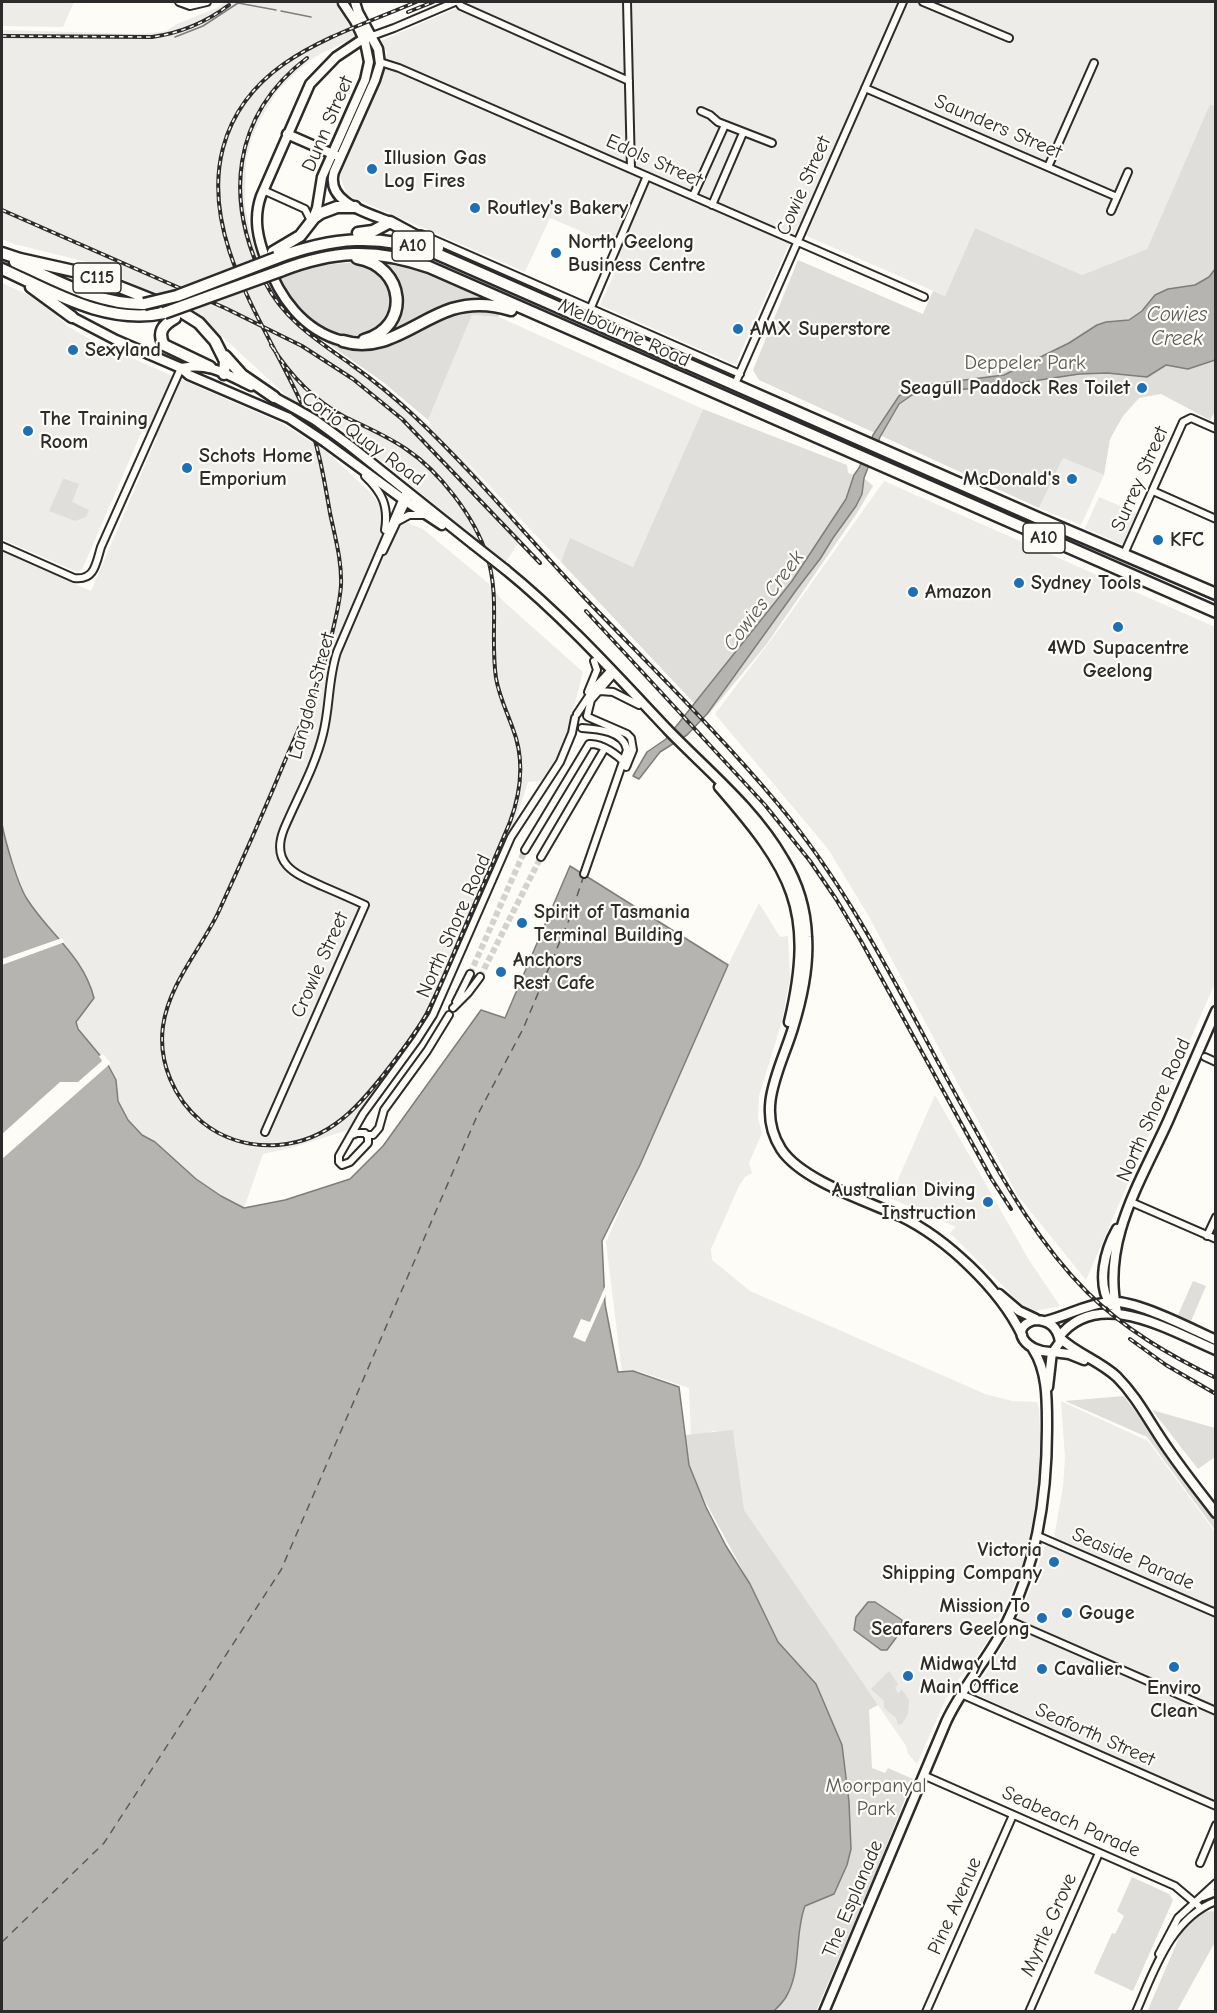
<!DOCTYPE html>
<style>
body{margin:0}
#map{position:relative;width:1217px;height:2013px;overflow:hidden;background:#fdfcf7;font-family:"Comic Neue",sans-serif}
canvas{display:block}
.frame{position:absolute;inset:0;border:3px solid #2b2b2b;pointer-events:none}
</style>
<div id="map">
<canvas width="1217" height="2013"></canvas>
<div class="frame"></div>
</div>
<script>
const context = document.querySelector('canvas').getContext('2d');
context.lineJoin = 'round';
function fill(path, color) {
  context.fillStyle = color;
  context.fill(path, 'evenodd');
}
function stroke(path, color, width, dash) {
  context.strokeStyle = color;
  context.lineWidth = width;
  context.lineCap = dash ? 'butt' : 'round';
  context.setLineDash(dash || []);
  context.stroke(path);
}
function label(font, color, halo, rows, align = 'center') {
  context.font = font + ' "Comic Neue",sans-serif';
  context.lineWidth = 4.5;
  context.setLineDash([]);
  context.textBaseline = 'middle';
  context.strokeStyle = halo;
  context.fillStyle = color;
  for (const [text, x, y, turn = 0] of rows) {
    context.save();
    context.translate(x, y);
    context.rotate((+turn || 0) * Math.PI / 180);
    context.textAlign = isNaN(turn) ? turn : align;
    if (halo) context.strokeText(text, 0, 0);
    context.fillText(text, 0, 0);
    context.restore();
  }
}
fill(new Path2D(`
 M2,2H74L63,27L2,26Z
 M224,2H334L347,14L359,36L322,53L312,59L301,68L278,90L261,118L252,137L246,160L245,203L248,223L255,250L270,285L283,306L305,329L389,390L432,427L428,420L472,315L499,317L703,409L633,567L571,539L561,562L450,444L526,530L506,562L328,418L311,406L308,410L290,399L200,316L87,262L14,244L2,239V30L143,34L166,31L177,24L219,7Z
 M471,2H1215V106L1210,104L1147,249L1082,275L975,228L945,296L795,231L736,363L734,364L600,305L621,258L603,242L576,229L550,218L525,272L347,195L340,176L382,77L387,53L381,41Z
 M2,283L37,299L69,327L93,341L283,424L327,452L372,494L386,514L423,529L488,583L502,600L583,672L567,733L556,758L541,781L528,782L515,821L431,1010L422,1026L365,1105L348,1130L291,1148L263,1154L244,1208L221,1196L196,1179L155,1142L142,1135L128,1120L118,1101L108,1065L78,1029L76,1022L94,998L90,982L82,967L26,898L4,836L2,824V551L91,591L157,437L142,431L82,570L77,572L2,539Z
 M1063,458L1104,475L1081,525L1039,508Z
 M884,481L1215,627V983L1086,1280L1018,1196L868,915L828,849L715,714L779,629Z
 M1099,497L1137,513L1123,545L1085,528Z
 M759,903L780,937L788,936L790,978L782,1021L759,1096L758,1118L762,1133L749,1163L752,1173L745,1177L739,1186L711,1249L712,1260L750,1291L985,1394L1012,1401L1037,1402L1039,1409L1041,1459L1038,1491L1026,1555L1009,1598L986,1643L949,1692L917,1764L908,1754L906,1746L878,1705L743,1510L734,1436L714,1431L691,1437L689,1388L638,1371L622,1373L606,1242L728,965Z
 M935,1095L1029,1260L1060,1306L1035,1311L1021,1304L950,1233L956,1227L890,1198Z
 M1061,1401L1148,1441L1215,1532V1802L971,1692L987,1672L1014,1627L1033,1583L1044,1548L1054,1537L1063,1487L1065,1458Z`), '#edece8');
fill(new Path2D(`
 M1210,104L1215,106L1216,410L1210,420L1161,394L1139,398L1123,416L1110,439L1104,475L1063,458L1039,508L759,380L753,370L798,260L923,314L933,291L945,296L975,228L1082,275L1147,249Z
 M376,243L428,255L519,295L549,312L573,322L550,315C521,303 493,291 465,279C430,264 398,249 359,248C332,247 305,256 279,265L277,263L329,246Z
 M382,260L425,270L495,302L499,317L472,315L428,420L383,382L326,342L324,331L294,306L281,278L320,265Z
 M590,328L599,330L1011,511L1076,543L1082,550L638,354Z
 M703,409L847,465L848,473L854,475L846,499L792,581L694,703L561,562L570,538L633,567Z
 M864,478L873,486L857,513L766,645L708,715L707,714L797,589L820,559L833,538L856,506L862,494Z
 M63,479H65L79,484L72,502L89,510L86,517L75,521L49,511Z
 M1193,1281L1206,1286L1191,1321L1178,1315Z
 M1124,1396L1215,1520V1530L1147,1437L1065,1401Z
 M1152,1410L1215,1428V1457L1198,1469Z
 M733,1430L744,1510L878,1705L869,1710L872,1768L885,1773L888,1768L913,1779L871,1884L816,2011H776C801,1975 793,1945 805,1906L834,1894L847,1865L851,1849L849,1802L842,1745L817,1688L778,1642L750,1584L698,1488L689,1465L685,1435Z
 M889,1671L898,1684L895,1688L898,1693L902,1690L909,1700L908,1714L902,1724L898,1725L896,1718L884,1708V1701L871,1689Z
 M1132,1877L1169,1894L1173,1900L1133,1991L1094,1973L1112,1933L1115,1934L1124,1916L1117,1911Z
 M1215,1911V1942L1177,2011L1147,2012L1184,1926L1201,1912Z`), '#dfdeda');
const water = new Path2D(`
 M1215,269V360L1188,369L1166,365L1147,377L1107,373L1079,374L994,387L953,390L937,389L912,395L899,404L880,437L864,478L862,494L856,506L833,538L820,559L797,589L707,714L687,735L660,752L639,779L633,776L647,752L666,739L792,581L846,499L854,475L859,468L873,435L899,396L917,386L1004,375L1069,343L1097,325L1106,322L1129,320L1142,311L1155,295L1168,289L1195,285L1209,277Z
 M2,824C5,841 18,885 27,899C49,934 83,955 94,998L76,1022L78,1029L108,1065L116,1080L118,1101L128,1120L142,1135L155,1142L196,1179L221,1196L244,1208L285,1200L350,1179L383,1146L481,1010L505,1018L570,866L728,965L640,1165L602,1241L605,1304L618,1372L633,1371L679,1387L689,1465L706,1507L726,1546L750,1584L778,1642L816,1684L842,1745L849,1802L851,1849L847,1865L834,1894L805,1906C794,1935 802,1970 786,1997C783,2002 778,2007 774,2011H2Z
 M868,1602H875L902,1620L901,1631L887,1650H881L854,1630L856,1617Z`);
fill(water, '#b5b4b1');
stroke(water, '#7e7d7b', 1.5);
fill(new Path2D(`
 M62,938L65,942L2,965V959Z
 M103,1054L111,1063L2,1159V1134L60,1082H78L102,1061L99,1056Z
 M607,1282L608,1290L585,1342L573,1337L581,1319L590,1322Z`), '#fdfcf7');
stroke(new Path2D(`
 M281,11L311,17
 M175,37L203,26L238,3L276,10`), '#7e7d7b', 1.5);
stroke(new Path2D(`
 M2,1942L104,1843L281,1570L477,1116L523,1029L569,920L584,875`), '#5b5b5a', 1.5, [8, 6]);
stroke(new Path2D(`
 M470,974L525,850
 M480,977L541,857`), '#d3d2ce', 6, [6, 3]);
const street = new Path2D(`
 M179,2L190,6L207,2
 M458,2L461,6L629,81
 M627,2L631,169
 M923,2L1009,38
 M372,36L394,28L455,2
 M380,62L399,68L924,297
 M865,88L1117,197
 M701,111L710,115L718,122L772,143
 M1048,167L1094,63
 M263,190L305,209L311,221
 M693,196L725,125
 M712,205L743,133
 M1111,211L1128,172
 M421,234L740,374
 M586,319L647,176
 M735,384L903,2
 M365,476C382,492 389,506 385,530
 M1153,491L1216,519
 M398,521L409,515H425
 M2,546L74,578C95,581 96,563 101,547L181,368
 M383,551L408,498
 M1124,554L1183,422L1191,418L1216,429
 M600,691L613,692L639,705
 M588,692L597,670L594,661
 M577,714L595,687L608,673
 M587,716L591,700L611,677
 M588,717L627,734L631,738L633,750L626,767
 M582,728C598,729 624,731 627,750L584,874
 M525,850L589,744C602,743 618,755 627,765
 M541,857L605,748
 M456,1002L470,974
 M453,1008L468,993L480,977
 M1205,1057L1216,1062
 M265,1132L365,905C350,898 336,892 322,886C295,874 270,864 284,829C297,798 315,767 323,734C330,707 328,679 337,652L406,491
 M352,1135L357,1133H365L368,1137V1143L350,1162L342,1165L339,1162V1156L363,1114L417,1040L433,1015L511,837L560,762L572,733L575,718
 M367,1135H373L379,1128L384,1110L427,1051L449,1015
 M1131,1202L1216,1239
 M1207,1236L1216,1217
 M1038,1536L1216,1613
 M1008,1620L1216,1711
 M961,1694L1216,1806
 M923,1775L1175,1886L1201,1908
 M1200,1863L1216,1825
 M1203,1897L1216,1892
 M1159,1954L1178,1918L1216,1883
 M926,2012L1013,1815
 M1029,2012L1099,1853
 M1136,2012C1154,1971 1170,1919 1216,1901`);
const secondary = new Path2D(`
 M355,2L358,12L378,49L380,64L375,80L334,172C325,203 369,213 390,222
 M287,134L335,155
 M312,221L317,208L322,177L365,80L369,62L365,42L355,21L343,3
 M72,317L116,340L181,368L189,375L289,418
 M343,341C303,331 279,297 266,260C258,239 253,219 261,196L310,84L336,57L360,41L372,36
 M181,368C209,362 226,374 251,386
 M270,395L294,408
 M315,420L349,445L473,544
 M325,442L404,500L442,525
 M506,570C565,618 617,676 669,731C709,772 755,809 784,860C798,883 806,910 807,937C809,967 802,999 793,1028C781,1068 755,1108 781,1149C801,1180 866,1201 900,1216C946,1238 1000,1289 1022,1335
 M719,787C791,870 816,909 789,1022
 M999,1294L1019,1311L1036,1319
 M1111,1305C1096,1284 1105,1250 1117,1229
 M1117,1312C1101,1242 1140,1183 1168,1121C1184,1084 1200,1048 1216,1011
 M1035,1320C1050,1320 1058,1328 1060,1342L1053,1352C1028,1354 1006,1328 1035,1320Z
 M1046,1321C1067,1316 1087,1304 1109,1302C1135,1299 1191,1329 1216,1340
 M1059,1337C1098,1286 1171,1331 1216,1350
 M1060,1338C1077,1354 1100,1361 1117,1377C1134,1394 1145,1414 1158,1434C1175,1461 1196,1487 1216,1513
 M1053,1352L1069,1354L1084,1360
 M1048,1387L1052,1352
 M824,2012L946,1722C963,1685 991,1656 1008,1620C1038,1560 1047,1495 1047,1429C1047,1402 1048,1372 1033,1349`);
const highway = new Path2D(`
 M358,233L373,231L390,222L438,248
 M273,252L300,236L314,218L321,213L337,207H355
 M2,253L20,259L87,274L180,311L199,323L215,341L225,361L224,374
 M276,258C333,237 377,233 435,253L1038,518L1216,594
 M357,258C405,266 412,327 364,340
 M15,262C56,280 98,305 144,304
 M2,269C53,292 106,325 164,313
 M280,271C333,250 375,248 429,267L1216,612
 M31,287L72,317
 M175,318C163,325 157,332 164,345L210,367
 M343,341C384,354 415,321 452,309C472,303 492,304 511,310
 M225,356L242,375L274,397`);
stroke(street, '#2b2b2b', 10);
stroke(secondary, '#2b2b2b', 13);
stroke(highway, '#2b2b2b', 15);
stroke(street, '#fdfcf7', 6);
stroke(secondary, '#fdfcf7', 8);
stroke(highway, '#fdfcf7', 10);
const rail = new Path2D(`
 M408,12L433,2
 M2,36L152,37C181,33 205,23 229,5
 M307,58C231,116 224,201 265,282C284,320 318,341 352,365C373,380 393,396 412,414C473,471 526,536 583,596C649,665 717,731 778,804C860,902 912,1019 975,1129C1007,1187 1040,1245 1087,1292C1124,1329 1169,1355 1216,1378
 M2,210L225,308L302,346L353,379L402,419L540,563
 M271,345C290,375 313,400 345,417C366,427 387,436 406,449C439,471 475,517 487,556C500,596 490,637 496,678C499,696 507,712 513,729C525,760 521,792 510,822C496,856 481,889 467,922C454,952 442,983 427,1013C417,1031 404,1048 391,1065C361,1104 331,1141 278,1145C250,1147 223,1139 202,1122C174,1099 158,1062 163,1026C169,984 200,950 218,913C242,861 265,809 287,756C304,717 321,680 331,638C335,620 340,603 341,585C342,561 335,537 330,513C324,478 318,442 304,409C269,329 199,239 223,148C247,58 340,35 416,2
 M586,611L765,805L810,861L836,899L861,941L991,1178L1011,1209
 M1130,1339L1166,1365L1216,1394`);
stroke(rail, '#2b2b2b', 4);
stroke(rail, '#fdfcf7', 1.5, [4.5]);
const secondaryBridge = new Path2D(`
 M294,408L315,420
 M289,418L325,442
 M473,544L506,570`);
const highwayBridge = new Path2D(`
 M144,304L177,296L276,258
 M164,313L280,271`);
stroke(secondaryBridge, '#2b2b2b', 13, []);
stroke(highwayBridge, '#2b2b2b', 15, []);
stroke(secondaryBridge, '#fdfcf7', 8);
stroke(highwayBridge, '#fdfcf7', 10);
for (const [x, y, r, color] of [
 [372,169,6,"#1f6fb2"],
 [475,208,6,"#1f6fb2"],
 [556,253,6,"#1f6fb2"],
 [738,329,6,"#1f6fb2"],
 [73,350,6,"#1f6fb2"],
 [1142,388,6,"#1f6fb2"],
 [28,431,6,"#1f6fb2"],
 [187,468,6,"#1f6fb2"],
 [1072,479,6,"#1f6fb2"],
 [1158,540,6,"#1f6fb2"],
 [1019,583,6,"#1f6fb2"],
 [913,592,6,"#1f6fb2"],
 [1118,627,6,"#1f6fb2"],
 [522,923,6,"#1f6fb2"],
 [501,972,6,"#1f6fb2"],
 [988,1202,6,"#1f6fb2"],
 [1054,1562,6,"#1f6fb2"],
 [1067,1613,6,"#1f6fb2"],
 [1042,1618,6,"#1f6fb2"],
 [1174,1667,6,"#1f6fb2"],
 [1042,1669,6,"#1f6fb2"],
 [908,1676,6,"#1f6fb2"]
]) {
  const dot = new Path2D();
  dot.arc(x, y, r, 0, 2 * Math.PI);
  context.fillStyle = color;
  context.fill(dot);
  stroke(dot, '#fdfcf7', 2);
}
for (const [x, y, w] of [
 [413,246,42],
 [97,278,48],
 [1044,538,42]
]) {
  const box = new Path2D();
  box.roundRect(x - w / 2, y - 15, w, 30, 4.5);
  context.fillStyle = '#fdfcf7';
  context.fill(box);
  stroke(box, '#2b2b2b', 1.5);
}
label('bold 18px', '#2b2b2b', null, [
 ["A10",413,246],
 ["C115",97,278],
 ["A10",1044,538]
]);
label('20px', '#2b2b2b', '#fdfcf7', [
 ["Dunn Street",328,124,-67],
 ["Saunders Street",998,127,23],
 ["Edols Street",654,161,24],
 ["Cowie Street",804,186,-66],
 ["Melbourne Road",624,333,24],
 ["Corio Quay Road",363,439,36],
 ["Surrey Street",1140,479,-66],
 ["Langdon Street",312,696,-75],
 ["North Shore Road",454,926,-66],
 ["Crowle Street",320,965,-66],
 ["North Shore Road",1154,1110,-66],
 ["Seaside Parade",1133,1559,23],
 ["Seaforth Street",1095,1735,24],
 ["Seabeach Parade",1071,1822,24],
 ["The Esplanade",853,1899,-67],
 ["Pine Avenue",955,1906,-66],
 ["Myrtle Grove",1049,1925,-66]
]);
label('bold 20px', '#2b2b2b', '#fdfcf7', [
 ["Illusion Gas",384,158],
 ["Log Fires",384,181],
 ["Routley's Bakery",487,208],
 ["North Geelong",568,242],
 ["Business Centre",568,265],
 ["AMX Superstore",750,329],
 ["Sexyland",85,350],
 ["Seagull Paddock Res Toilet",1130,388,"right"],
 ["The Training",40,419],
 ["Room",40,442],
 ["Schots Home",199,456],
 ["Emporium",199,479],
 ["McDonald's",1060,479,"right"],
 ["KFC",1170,540],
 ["Sydney Tools",1031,583],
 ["Amazon",925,592],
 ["4WD Supacentre",1118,648,"center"],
 ["Geelong",1118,671,"center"],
 ["Spirit of Tasmania",534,912],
 ["Terminal Building",534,935],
 ["Anchors",513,960],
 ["Rest Cafe",513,983],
 ["Australian Diving",976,1190,"right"],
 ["Instruction",976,1213,"right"],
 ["Victoria",1042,1550,"right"],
 ["Shipping Company",1042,1573,"right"],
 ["Mission To",1030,1606,"right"],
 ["Seafarers Geelong",1030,1629,"right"],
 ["Gouge",1079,1613],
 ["Midway Ltd",920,1664],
 ["Main Office",920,1687],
 ["Cavalier",1054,1669],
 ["Enviro",1174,1688,"center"],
 ["Clean",1174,1711,"center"]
], 'left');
label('20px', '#585857', '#fdfcf7', [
 ["Deppeler Park",1025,363],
 ["Moorpanyal",876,1786],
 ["Park",876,1809]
]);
label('italic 21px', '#5b5b5a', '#fdfcf7', [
 ["Cowies",1177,315],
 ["Creek",1177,339],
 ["Cowies Creek",764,601,-53]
]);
</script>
